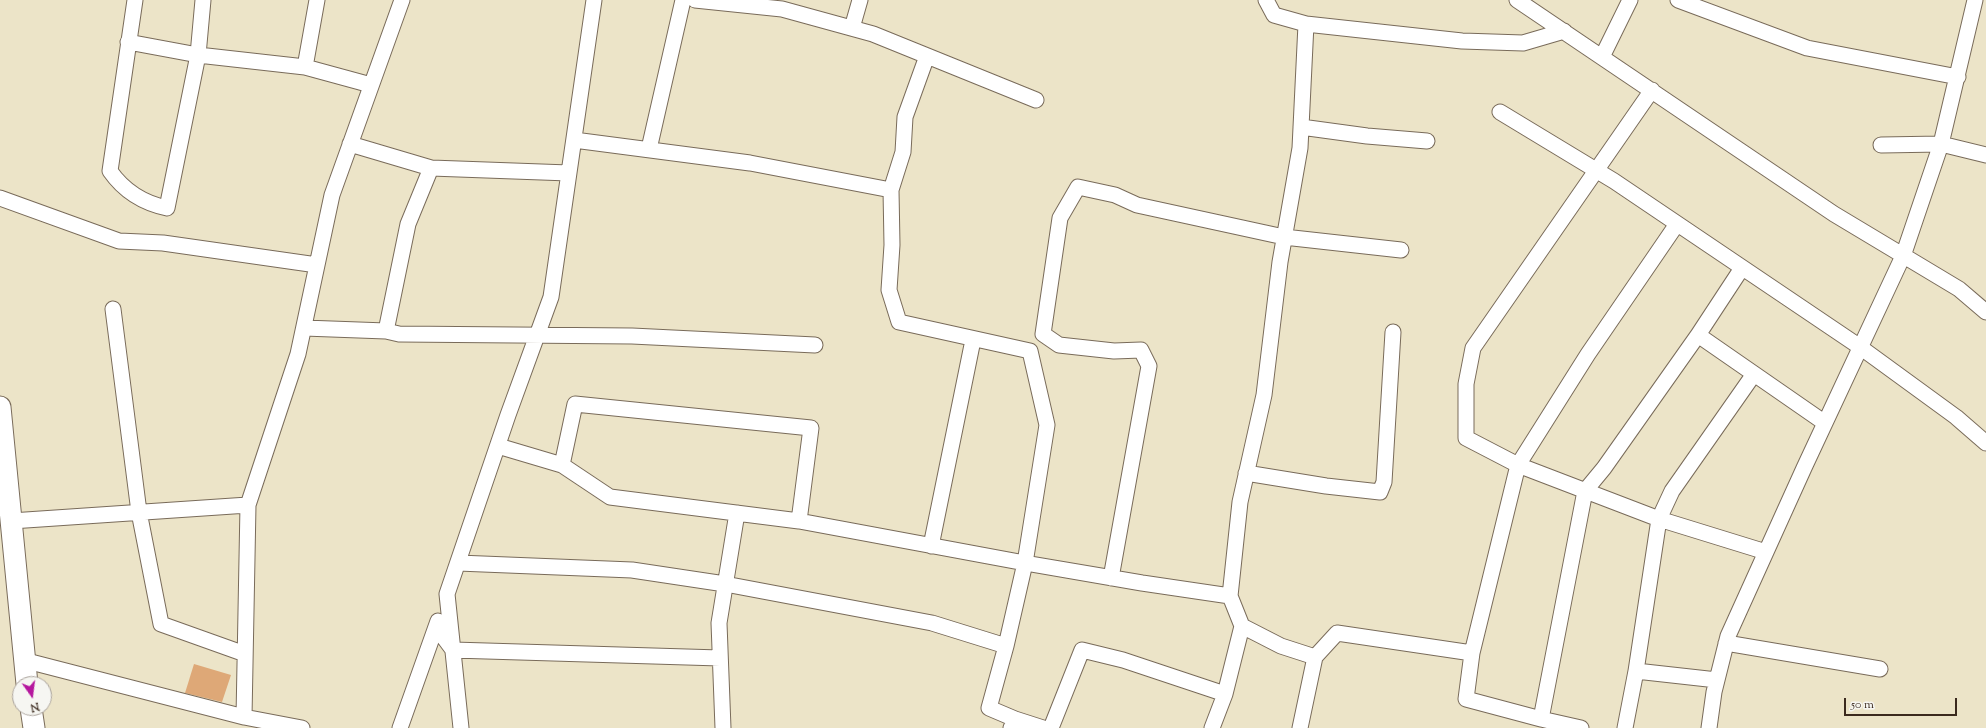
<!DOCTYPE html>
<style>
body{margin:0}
#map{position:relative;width:1986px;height:728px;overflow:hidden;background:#ece4c8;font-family:"Sorts Mill Goudy",serif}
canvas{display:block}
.north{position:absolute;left:12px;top:676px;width:40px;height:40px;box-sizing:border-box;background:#f6f6f2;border:1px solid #aba49d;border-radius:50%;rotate:166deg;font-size:11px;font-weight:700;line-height:16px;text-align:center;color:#3b2a1e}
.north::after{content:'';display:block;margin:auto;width:14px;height:18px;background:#b5179e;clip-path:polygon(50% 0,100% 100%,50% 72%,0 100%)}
.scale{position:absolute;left:1844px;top:698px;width:113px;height:18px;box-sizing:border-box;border:2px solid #3b2a1e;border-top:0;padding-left:5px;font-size:12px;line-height:14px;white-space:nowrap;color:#3b2a1e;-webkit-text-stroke:3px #f6f6f2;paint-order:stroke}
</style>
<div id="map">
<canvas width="1986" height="728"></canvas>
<div class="north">N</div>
<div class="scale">50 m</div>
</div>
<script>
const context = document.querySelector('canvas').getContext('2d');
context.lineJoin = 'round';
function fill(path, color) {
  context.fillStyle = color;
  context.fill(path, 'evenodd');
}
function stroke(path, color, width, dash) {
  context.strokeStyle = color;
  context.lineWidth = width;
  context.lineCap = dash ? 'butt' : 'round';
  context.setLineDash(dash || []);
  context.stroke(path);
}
fill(new Path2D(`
 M194,664L231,675L222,702L185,693Z`), '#dea877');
const street = new Path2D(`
 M135,0L110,171C124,191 143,203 167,208L198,55L203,0
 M695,0L782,9L873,34L1036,100
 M1517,0L1834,214L1959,289L1986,312
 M1678,0L1807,48L1958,77
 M1306,24L1462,41L1523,43L1564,31
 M852,28L860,0
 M128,42L198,55L305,67L371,85
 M927,56L905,117L903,152L891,190L892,245L889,290L899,322L1030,351L1047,425L1025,563L1006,646L989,708L1015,719L1011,728
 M1602,57L1630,0
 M305,67L317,0
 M1500,112L1614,181L1860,347L1956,417L1986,443
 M1301,127L1367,136L1427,141
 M574,140L750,163L891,190
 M350,144L431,168L569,173
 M1881,145L1941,144L1986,155
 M649,149L683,0
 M0,198L119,241L163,243L317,265
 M1677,224L1588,354L1518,465L1659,519L1766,552
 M113,309L139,512L161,624L245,654
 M304,328L386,331L399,334L632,336L815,345
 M386,331L408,224L431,168
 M1698,335L1825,423
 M498,446L562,465L610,497L799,521L1025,563L1142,583L1230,596L1240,502L1264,395L1280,262L1300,148L1306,24L1274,15L1266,0
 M562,465L575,404L811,428L799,521
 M1246,473L1326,486L1380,492L1384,482L1393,332
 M248,505L244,717L302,728
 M11,521L248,505L298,354L332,195L402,0
 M931,546L973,340
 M458,563L632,570L725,584L932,623L1006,646
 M1111,578L1149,366L1141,350L1114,351L1059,345L1043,334L1060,218L1078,187L1115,195L1137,205L1284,237L1401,250
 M1230,596L1242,626L1281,646L1315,657L1300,728
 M436,627L453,650L720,658
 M1726,643L1880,669
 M1472,653L1518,465L1466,438V384L1473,348L1652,90
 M1315,657L1337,633L1472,653L1466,699L1541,719L1585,491L1604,468L1698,335L1742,268
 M23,660L244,717
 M1636,671L1659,519L1672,491L1754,374
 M1015,719L1043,728
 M1541,719L1581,728
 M400,728L438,621
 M461,728L447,594L508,415L551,297L594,0
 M723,728L719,623L737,513
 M1051,728L1082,650L1123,660L1225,694
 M1212,728L1225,694L1242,626
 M1625,728L1636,671L1717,680
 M1709,728L1714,692L1728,636L1804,468L1903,256L1941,144L1975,0`);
const secondary = new Path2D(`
 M0,407L27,684
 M31,708L34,728`);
stroke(street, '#796b5a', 17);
stroke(secondary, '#796b5a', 23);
stroke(street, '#fff', 15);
stroke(secondary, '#fff', 21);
</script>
